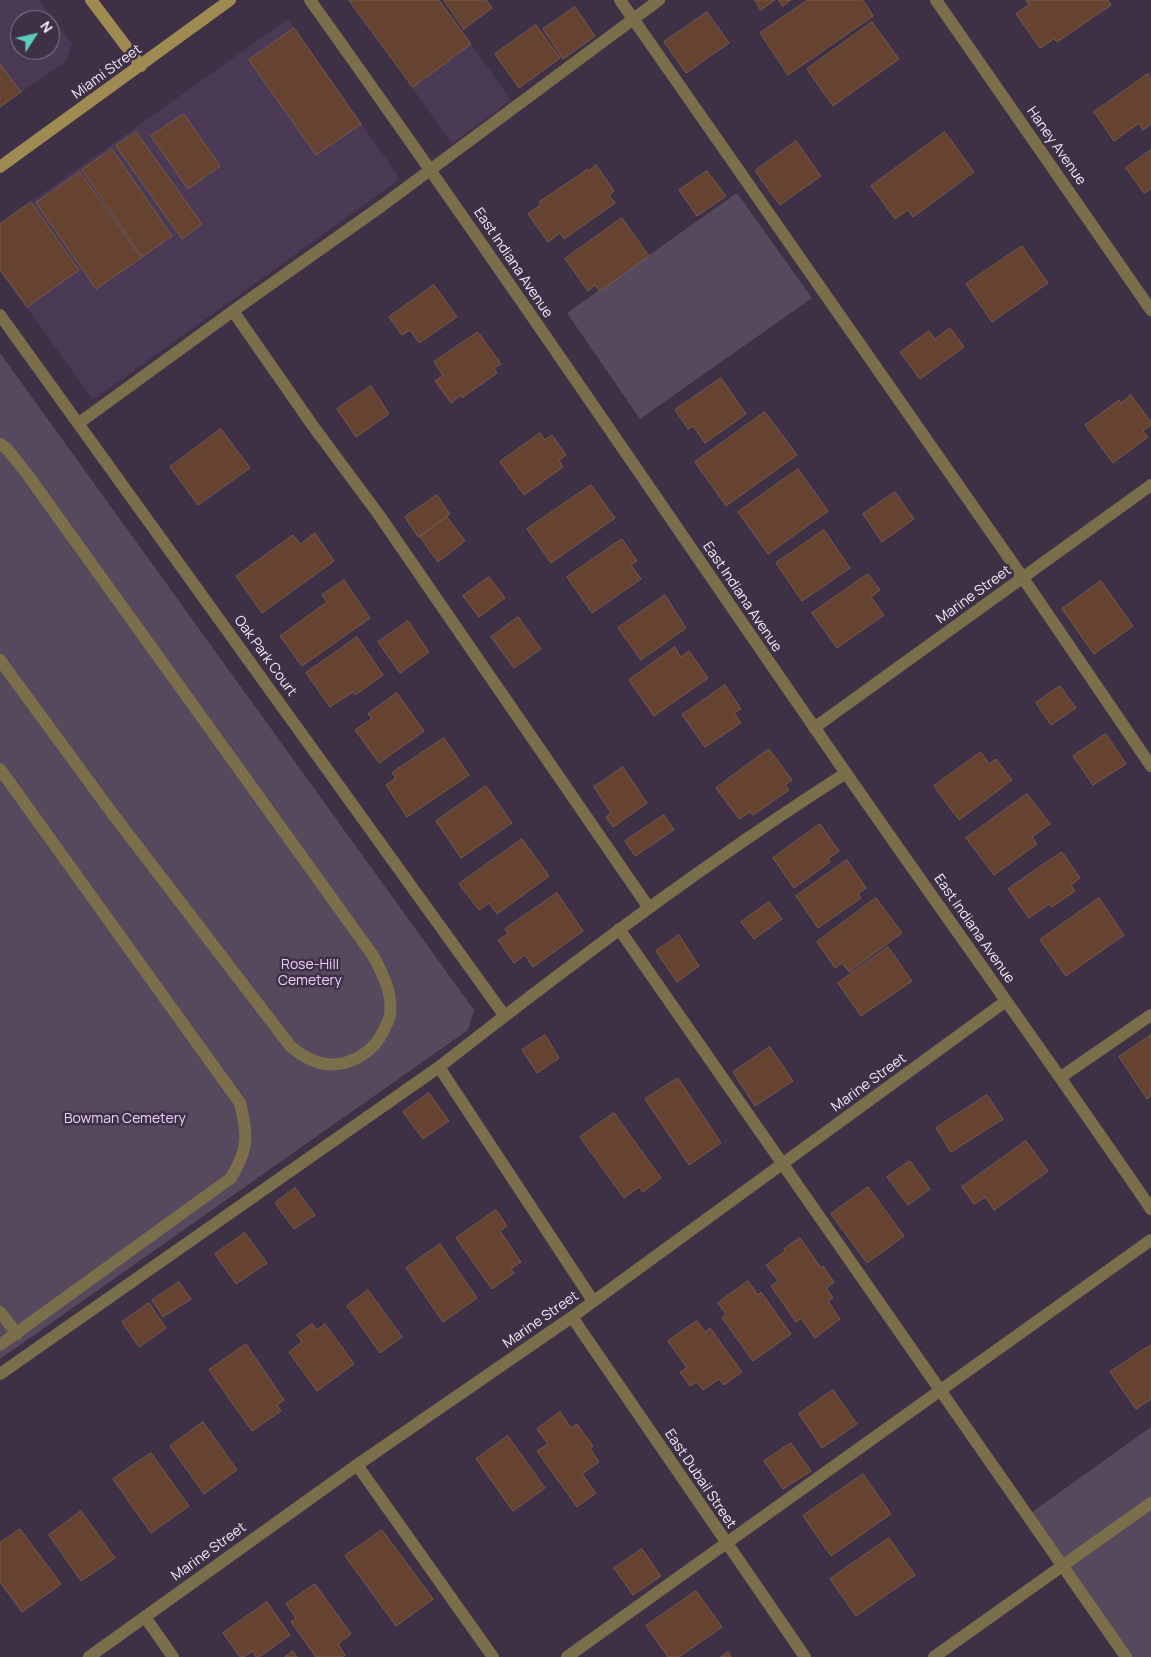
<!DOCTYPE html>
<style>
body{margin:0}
#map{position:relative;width:1151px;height:1657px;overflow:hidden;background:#3e3146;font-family:Manrope,sans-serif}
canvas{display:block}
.north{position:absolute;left:10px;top:10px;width:50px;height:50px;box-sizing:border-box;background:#3e3146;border:1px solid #877c8e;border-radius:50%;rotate:55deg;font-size:14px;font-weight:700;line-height:20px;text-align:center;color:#f4ecfa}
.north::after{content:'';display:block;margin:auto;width:18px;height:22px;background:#5acebd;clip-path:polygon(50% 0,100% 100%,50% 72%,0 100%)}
</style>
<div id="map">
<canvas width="1151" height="1657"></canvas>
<div class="north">N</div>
</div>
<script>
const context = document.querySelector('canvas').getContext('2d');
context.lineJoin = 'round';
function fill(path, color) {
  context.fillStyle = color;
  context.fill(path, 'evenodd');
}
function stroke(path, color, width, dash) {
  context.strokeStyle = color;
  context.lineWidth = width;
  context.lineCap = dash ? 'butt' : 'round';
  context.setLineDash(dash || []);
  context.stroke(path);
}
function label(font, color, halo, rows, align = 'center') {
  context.font = font + ' Manrope,sans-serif';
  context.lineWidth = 5;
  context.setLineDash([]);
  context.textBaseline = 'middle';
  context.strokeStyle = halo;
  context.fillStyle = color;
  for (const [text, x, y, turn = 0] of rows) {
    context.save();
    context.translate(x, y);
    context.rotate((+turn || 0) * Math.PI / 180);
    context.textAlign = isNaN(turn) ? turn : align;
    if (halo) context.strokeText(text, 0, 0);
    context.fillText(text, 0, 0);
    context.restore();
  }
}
fill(new Path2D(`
 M0,0H39L72,44L66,61L0,107ZM20,20H50V50H20Z
 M351,0H439L511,100L452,144Z
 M288,19L400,179L93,400L0,270V224Z`), '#4a3a55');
fill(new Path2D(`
 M737,193L812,298L640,419L567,313Z
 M0,353L474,1010L468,1030L0,1359Z
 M1151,1427V1657H1130L1028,1515Z`), '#56495d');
const building = new Path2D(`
 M349,0H439L471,44L413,87Z
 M444,0H486L492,8L464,29Z
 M755,0H775L761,10Z
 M779,0H791L783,6Z
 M808,0H863L873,16L788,75L760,33Z
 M1026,0H1108L1111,5L1057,42L1054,39L1040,48L1016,14L1029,5Z
 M575,7L595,36L563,59L543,29Z
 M707,12L729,43L686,73L664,42Z
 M872,22L899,59L833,106L807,69Z
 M536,25L560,58L519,88L495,54Z
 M294,28L361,124L316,155L249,60Z
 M0,64L21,92L0,107Z
 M1148,74L1151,79V124L1143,130L1139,123L1114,141L1094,112Z
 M184,114L220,166L188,189L151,136Z
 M136,132L202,224L182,239L116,146Z
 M945,132L974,172L913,217L908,210L895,219L871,186Z
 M796,141L821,176L780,205L755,171Z
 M112,149L172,236L142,257L82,170Z
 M1151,150V189L1144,193L1126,168Z
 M596,165L614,191L609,195L615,203L564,239L560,233L548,242L528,214L541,205L539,202L588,169L589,171Z
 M707,171L726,196L697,216L679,190Z
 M80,172L141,258L96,289L36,203Z
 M31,202L79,270L27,307L0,270V224Z
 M622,218L649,256L600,291L595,285L588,291L565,259Z
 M1022,246L1048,283L992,322L966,284Z
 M434,285L457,317L419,343L410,330L402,335L389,317Z
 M950,328L964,347L920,379L900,352L929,331L935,339Z
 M478,332L501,364L494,368L497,373L462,398L461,395L451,403L435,381L443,375L434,362Z
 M721,378L746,414L705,443L693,426L688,429L675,410Z
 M371,386L389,414L356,437L337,409Z
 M1131,395L1151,422V425L1143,431L1148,437L1113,463L1085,425L1119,400L1121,403Z
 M765,412L797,455L726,506L695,462Z
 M221,429L250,468L198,505L170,467Z
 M540,433L545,440L552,435L566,455L559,460L563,467L524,495L500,462Z
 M798,469L828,511L768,554L738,512Z
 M591,485L615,518L551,563L527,529Z
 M895,492L914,519L882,542L863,514Z
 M437,495L450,514L418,537L405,517Z
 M447,517L465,541L438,562L420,537Z
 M824,530L850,568L802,601L776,563Z
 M315,533L334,561L262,613L236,576L293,535L300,544Z
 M622,539L637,561L631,565L641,579L592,613L567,577Z
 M868,574L880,590L871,597L884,615L837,648L812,613Z
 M489,577L505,598L479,617L463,596Z
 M344,580L370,618L302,666L280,636L327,602L322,595Z
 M1101,581L1133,626L1094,654L1062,609Z
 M665,595L686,628L641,660L618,628Z
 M518,617L541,649L514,668L491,637Z
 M408,621L429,652L400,673L378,642Z
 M357,637L383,675L355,695L353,692L330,707L306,673Z
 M675,647L681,657L689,651L708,678L654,716L629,680Z
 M725,685L741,709L734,713L741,723L705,747L682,715Z
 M1060,686L1076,708L1051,725L1036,703Z
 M397,693L424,731L379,763L355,730L372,718L368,714Z
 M1106,734L1126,764L1093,785L1073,756Z
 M444,738L469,775L407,817L386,785L396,778L392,773Z
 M769,749L792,780L785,785L789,790L753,815L750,812L739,819L716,788Z
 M981,752L989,764L996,759L1012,780L959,820L934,786Z
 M623,767L647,803L613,827L606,817L611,813L594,787Z
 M486,786L512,823L461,858L436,821Z
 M1027,794L1050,824L1032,837L1037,844L994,875L966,838Z
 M664,815L674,830L635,856L625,841Z
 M820,824L839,851L828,859L830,862L794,888L773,858Z
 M522,839L549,876L497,914L489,903L479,910L459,884Z
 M1062,852L1080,878L1071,885L1075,891L1052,907L1049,904L1029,918L1008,889Z
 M847,860L866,888L858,894L861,898L818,928L796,896Z
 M557,893L583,931L533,967L525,955L514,963L498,940L508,934L505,929Z
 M876,898L902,933L849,972L842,963L835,968L817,942Z
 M1099,898L1124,935L1066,976L1040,940Z
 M769,902L782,919L754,939L741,922Z
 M679,935L699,966L677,982L656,951Z
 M888,947L912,981L861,1016L838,983Z
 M545,1035L559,1058L537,1073L522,1050Z
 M1151,1035V1096L1147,1099L1119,1057Z
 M770,1047L793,1081L755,1106L733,1072Z
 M678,1078L721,1143L689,1165L645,1099Z
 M429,1093L449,1121L423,1139L403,1112Z
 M987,1095L1003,1119L951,1152L936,1128Z
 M614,1113L661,1178L643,1192L639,1187L624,1198L580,1137Z
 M1026,1141L1048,1171L994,1210L985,1197L974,1204L962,1187Z
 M910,1161L930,1189L908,1205L887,1177Z
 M868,1187L904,1236L867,1263L831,1214Z
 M295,1188L315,1215L294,1229L275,1203Z
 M496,1210L507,1226L500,1231L521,1262L511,1269L514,1273L492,1289L456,1238Z
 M245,1233L267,1263L236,1284L215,1254Z
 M800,1238L821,1268L823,1266L834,1282L826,1288L833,1298L828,1301L840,1319L815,1338L801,1318L796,1322L771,1286L778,1281L766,1265L785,1251L784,1249Z
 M440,1244L477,1298L443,1322L406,1268Z
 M748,1281L758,1295L761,1292L791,1334L753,1361L722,1318L726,1314L718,1303Z
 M179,1282L191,1299L163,1317L152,1300Z
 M368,1290L402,1337L380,1353L347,1306Z
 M149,1303L166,1328L139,1347L122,1322Z
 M697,1321L705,1332L710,1328L742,1372L724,1385L719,1379L703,1390L697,1382L690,1386L680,1372L687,1368L668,1341Z
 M312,1324L317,1330L325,1324L354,1364L317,1391L289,1352L302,1342L297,1335Z
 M246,1344L284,1400L277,1405L281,1411L252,1431L209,1370Z
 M1151,1345V1399L1136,1409L1110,1372Z
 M833,1390L857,1424L822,1448L799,1414Z
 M560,1412L571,1428L577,1424L593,1446L590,1448L599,1462L582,1474L596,1493L577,1507L537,1451L548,1444L537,1429Z
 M203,1422L237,1470L204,1494L170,1446Z
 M508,1436L545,1488L513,1511L476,1459Z
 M791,1443L811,1471L783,1489L764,1461Z
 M151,1453L189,1506L151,1533L113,1479Z
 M863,1474L891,1514L831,1556L803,1516Z
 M81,1511L115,1558L81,1581L49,1535Z
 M20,1529L61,1584L22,1612L0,1582V1543Z
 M382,1530L433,1599L396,1626L345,1556Z
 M889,1538L915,1575L856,1616L830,1579Z
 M642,1549L661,1576L633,1595L614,1568Z
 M315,1584L351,1634L338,1644L345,1655L343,1657H316L291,1622L296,1618L286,1604Z
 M696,1591L722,1627L679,1657H668L646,1626Z
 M267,1602L290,1635L259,1657H256L253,1651L244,1657H240L223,1633Z
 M293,1651L297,1657H285Z
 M728,1652L731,1657H721Z`);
fill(building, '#664231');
stroke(building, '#755b4f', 1);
stroke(new Path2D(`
 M620,0L1023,578L1151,766
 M233,311L313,426L379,515L649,908
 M79,423L233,311L383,205L659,0
 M0,444L7,449L27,474L374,957C383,975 393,994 390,1015C389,1020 386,1025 384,1030C374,1052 350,1067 325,1064C312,1062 301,1055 291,1047L112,813L0,660
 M0,769L240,1103C248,1136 249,1147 231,1178L0,1345
 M619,929L1126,1657
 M439,1067L593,1301
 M1061,1077L1151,1015
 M0,1312L17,1334
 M0,1374L439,1067C571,964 705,863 846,773
 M357,1465L493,1657
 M567,1657L1151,1240
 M934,1657L1151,1503`), '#7a6e4b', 12);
stroke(new Path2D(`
 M310,0C481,239 645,482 812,724C924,887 1040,1046 1151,1209
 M936,0L1151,310
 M0,315L504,1015
 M814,728L1151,485
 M572,1317L805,1657
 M145,1617L173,1657
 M89,1657L357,1465L572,1317L1006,1001`), '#7a6e4b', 12);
stroke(new Path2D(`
 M91,0L141,66
 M0,167L230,0`), '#9f8b52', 12);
label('14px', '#f4ecfa', '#3e3146', [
 ["Miami Street",107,72,-36],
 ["Haney Avenue",1056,146,55],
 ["East Indiana Avenue",513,263,56],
 ["Marine Street",974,595,-36],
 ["East Indiana Avenue",742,597,56],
 ["Oak Park Court",265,656,54],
 ["East Indiana Avenue",974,929,55],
 ["Marine Street",869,1083,-36],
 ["Marine Street",541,1320,-35],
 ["East Dubail Street",700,1479,56],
 ["Marine Street",209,1552,-36]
]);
label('14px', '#eccffe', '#3e3146', [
 ["Rose-Hill",310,965],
 ["Cemetery",310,981],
 ["Bowman Cemetery",125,1119]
]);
</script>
